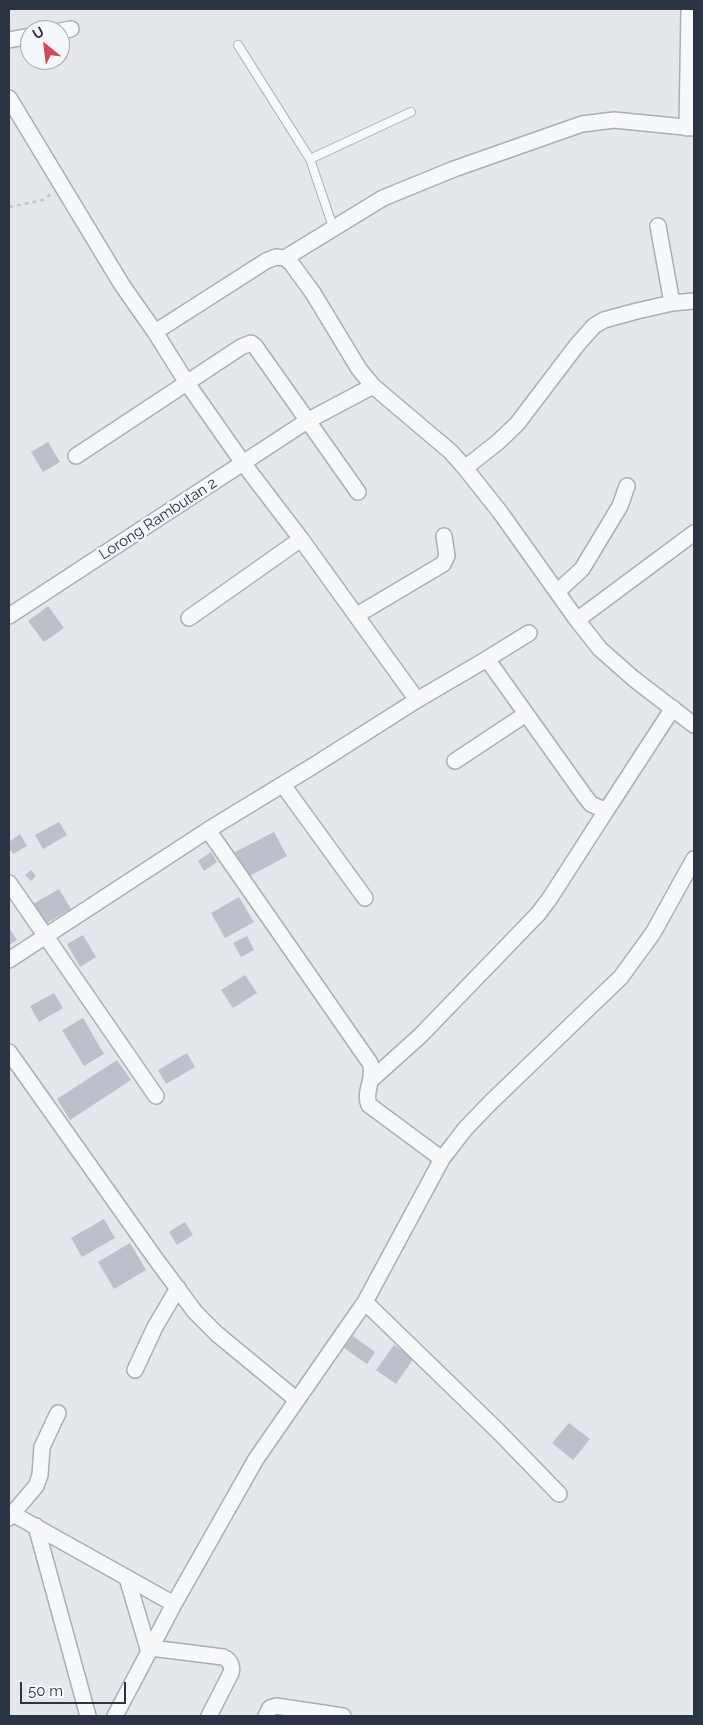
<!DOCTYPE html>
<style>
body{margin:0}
#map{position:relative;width:703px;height:1725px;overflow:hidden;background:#e4e7ec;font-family:Raleway,sans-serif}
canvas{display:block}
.frame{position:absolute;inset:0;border:10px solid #2b3445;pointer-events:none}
.north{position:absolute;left:20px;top:20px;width:50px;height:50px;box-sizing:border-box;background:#f4f6f9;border:1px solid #a4a8b1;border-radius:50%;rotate:331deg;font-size:14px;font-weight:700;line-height:20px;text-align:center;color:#2b3445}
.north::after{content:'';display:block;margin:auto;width:18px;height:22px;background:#d1495b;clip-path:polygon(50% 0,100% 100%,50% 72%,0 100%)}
.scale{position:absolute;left:20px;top:1682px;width:106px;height:22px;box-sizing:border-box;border:2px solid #2b3445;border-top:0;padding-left:6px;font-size:15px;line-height:18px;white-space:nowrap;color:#2b3445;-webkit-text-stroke:4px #f4f6f9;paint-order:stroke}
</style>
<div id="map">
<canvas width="703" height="1725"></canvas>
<div class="frame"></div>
<div class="north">U</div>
<div class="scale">50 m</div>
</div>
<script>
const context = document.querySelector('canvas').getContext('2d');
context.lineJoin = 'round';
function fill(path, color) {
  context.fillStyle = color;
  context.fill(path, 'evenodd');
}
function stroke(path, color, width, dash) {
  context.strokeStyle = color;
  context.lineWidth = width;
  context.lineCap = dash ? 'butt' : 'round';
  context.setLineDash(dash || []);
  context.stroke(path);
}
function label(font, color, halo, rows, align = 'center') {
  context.font = font + ' Raleway,sans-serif';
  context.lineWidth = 5;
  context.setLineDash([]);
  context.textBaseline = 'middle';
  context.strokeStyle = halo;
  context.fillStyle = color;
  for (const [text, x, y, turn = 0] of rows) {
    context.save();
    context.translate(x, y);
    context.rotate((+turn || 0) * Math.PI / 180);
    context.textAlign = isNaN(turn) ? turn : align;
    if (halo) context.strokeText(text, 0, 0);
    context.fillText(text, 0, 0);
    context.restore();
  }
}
fill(new Path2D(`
 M48,442L60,462L43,472L31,452Z
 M48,606L64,628L44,642L28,621Z
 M59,822L67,835L43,849L35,835Z
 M274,832L287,856L248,877L235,852Z
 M20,834L27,846L13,854L9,848V842Z
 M211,852L217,862L204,871L198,861Z
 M31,870L36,876L31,881L25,875Z
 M59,889L71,909L45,924L33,904Z
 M239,897L254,922L225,938L211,913Z
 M9,928L17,940L9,945Z
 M83,935L96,957L80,967L67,944Z
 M247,936L254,950L241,957L233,943Z
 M245,975L257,993L233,1008L221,990Z
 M54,993L63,1008L39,1022L30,1006Z
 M83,1018L104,1054L84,1066L62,1030Z
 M187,1053L195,1067L166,1084L158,1070Z
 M117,1060L131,1080L70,1120L57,1099Z
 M104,1219L115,1238L82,1257L71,1238Z
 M185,1222L193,1235L177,1245L169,1232Z
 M130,1243L146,1270L114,1289L98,1262Z
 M353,1336L375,1352L367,1364L344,1348Z
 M394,1345L414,1358L396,1384L376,1370Z
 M569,1423L590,1439L573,1460L552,1443Z`), '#bbc0ca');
const service = new Path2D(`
 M238,45L310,159L333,227
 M310,159L411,112`);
const minor = new Path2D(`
 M60,31L71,29
 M9,40L30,36
 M9,98L122,285L155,332L266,261L276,257L285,258L291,263L313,293L359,369L373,386L451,452L465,468L500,512L577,620L600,649L634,679L694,725
 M687,128L689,9
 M658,226L672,303
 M285,258L383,198L454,169L582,124L614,120L694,128
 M76,456L241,347L251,343L255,346L358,492
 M465,468L498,442L517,424L577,345L594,326L604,320L637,311L672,303L694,301
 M557,592L582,569L620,506L627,486
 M357,615L443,564L447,556L444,536
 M9,616L307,421L373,386
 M189,618L301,539
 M577,620L694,533
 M487,659L529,633
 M417,700L487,659L584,795L591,804L606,811L673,708
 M455,761L526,714
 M283,785L365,898
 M208,830L370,1063C376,1078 363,1091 369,1105L442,1159
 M9,883L156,1096
 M9,960L208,830L313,766L417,700L301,539L243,463L187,383L155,332
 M9,1052L155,1258L195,1312L217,1334L297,1400
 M371,1080L420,1036L538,914L550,898L606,811
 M365,1302L499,1432L559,1494
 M135,1370L155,1327L178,1288
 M13,1514L174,1604
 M9,1518L36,1486L40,1475L42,1447L58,1413
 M36,1526L88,1716
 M127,1578L149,1652
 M151,1648L223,1657C230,1660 233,1666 231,1673L209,1716
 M115,1716L174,1604L256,1459L365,1302L442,1159L465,1129L490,1103L621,977L653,933L694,859
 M266,1716L270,1708L276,1706L343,1716`);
stroke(service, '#a9aeb7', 10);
stroke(minor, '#a9aeb7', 18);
stroke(new Path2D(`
 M9,207L43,200L51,194`), '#c2c5cb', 2.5, [4, 4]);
stroke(service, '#f7f8fa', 8);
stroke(minor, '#f7f8fa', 15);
label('15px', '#2b3445', '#f4f6f9', [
 ["Lorong Rambutan 2",158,519,-33]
]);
</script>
